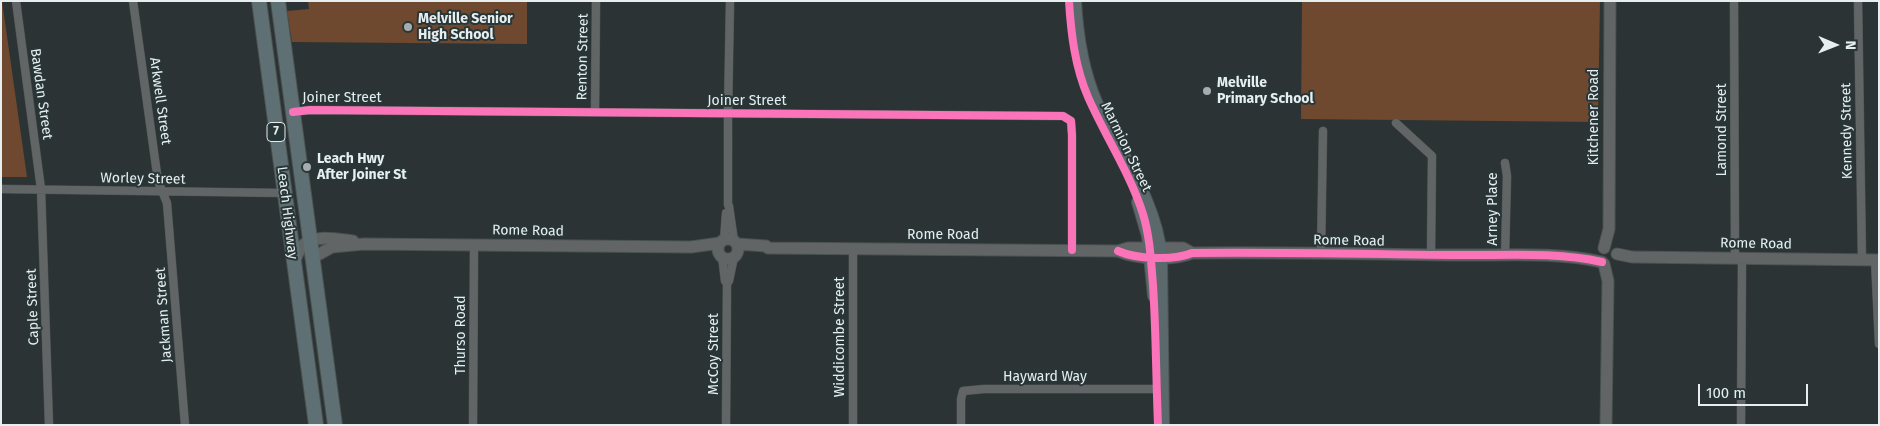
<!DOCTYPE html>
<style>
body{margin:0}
#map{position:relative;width:1880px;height:426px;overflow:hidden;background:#2c3334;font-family:"Fira Sans",sans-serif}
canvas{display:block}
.frame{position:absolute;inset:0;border:2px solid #e6eeef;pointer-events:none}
.north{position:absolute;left:1810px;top:20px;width:50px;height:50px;-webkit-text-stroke:4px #293638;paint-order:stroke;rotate:91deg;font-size:14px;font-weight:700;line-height:20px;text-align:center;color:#e6eeef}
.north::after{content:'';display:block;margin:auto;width:18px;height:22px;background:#e6eeef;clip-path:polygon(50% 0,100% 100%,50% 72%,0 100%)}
.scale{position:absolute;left:1698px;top:384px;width:110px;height:22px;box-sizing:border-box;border:2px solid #e6eeef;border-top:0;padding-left:6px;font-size:15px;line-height:18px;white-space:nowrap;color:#e6eeef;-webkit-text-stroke:4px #293638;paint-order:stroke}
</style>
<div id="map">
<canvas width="1880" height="426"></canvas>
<div class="frame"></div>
<div class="north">N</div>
<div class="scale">100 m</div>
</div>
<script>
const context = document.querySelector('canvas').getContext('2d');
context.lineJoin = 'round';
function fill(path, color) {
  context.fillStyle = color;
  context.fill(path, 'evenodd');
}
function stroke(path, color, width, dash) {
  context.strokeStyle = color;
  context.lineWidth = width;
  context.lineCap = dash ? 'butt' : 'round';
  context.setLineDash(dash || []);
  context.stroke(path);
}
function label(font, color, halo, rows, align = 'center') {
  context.font = font + ' "Fira Sans",sans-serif';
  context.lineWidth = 4;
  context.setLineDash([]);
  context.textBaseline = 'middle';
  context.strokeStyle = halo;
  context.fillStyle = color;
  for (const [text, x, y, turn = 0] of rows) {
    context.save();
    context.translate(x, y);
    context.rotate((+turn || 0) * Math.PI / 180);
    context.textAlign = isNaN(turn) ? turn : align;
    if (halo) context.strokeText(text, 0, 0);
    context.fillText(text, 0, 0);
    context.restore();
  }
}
fill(new Path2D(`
 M1,1H2L27,177H1Z
 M308,1H527V44L292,42L287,11L309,9Z
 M1302,1H1600L1598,122L1301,119Z`), '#6e492f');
const street = new Path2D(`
 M16,1L41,189L49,425
 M133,1L158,181L167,203L185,425
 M730,1L728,113V205L729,206L734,241
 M1734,1L1735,258
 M1858,1L1862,260
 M293,112L310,110L1063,116L1071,121L1072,135V250
 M595,112L596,1
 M1396,123L1432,156L1431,255
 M1505,163L1507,176L1505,256
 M1,189L285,193
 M724,240L726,213
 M1321,253L1323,131
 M722,256L725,281L727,283
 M1875,260L1879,344
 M473,425L474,245
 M726,425L727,283L729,281L734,257
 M853,425V249
 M961,425V399L963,391L984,389H1161
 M1741,425L1742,258`);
const secondary = new Path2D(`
 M718 249a10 10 0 1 1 20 0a10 10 0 1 1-20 0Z
 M737,244L766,246L768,248L1118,251L1128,248H1183L1192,253
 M1604,248L1609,229L1610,1
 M1118,251C1136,259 1173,261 1192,253C1278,252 1364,254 1450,255C1500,256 1553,251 1602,262
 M1617,254L1632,257L1879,260
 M312,258L332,247L364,244L691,247L720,243
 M294,263C296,257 299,250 303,245C315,234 338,239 353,241
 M1604,264L1608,281L1606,425`);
const primary = new Path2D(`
 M1075,1C1077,36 1082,70 1096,102C1119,153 1156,200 1161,257L1163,425
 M1138,202L1148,236L1154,296`);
const highway = new Path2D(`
 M259,1L316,425
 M278,1L335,425`);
stroke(street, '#4c5152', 9);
stroke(secondary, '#4c5152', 13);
stroke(primary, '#4c5152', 14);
stroke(highway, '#4c5152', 16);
stroke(street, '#616566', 8);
stroke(secondary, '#616566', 11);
stroke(primary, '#5c696c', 12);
stroke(highway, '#5e7073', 14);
stroke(new Path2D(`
 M1069,1C1071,34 1075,67 1088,97C1105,136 1130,173 1143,214C1150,237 1151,261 1153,285C1156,331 1156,378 1158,425
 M293,112L310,110L1063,116L1071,121L1072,135V250
 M1118,251C1136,259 1173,261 1192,253C1278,252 1364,254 1450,255C1500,256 1553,251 1602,262`), '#fb73b8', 8);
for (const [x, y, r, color] of [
 [408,27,5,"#a5adae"],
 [1207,91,5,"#a5adae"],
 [307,167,5,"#a5adae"]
]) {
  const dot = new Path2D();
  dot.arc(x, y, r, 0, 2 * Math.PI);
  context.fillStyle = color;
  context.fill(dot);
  stroke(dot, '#293638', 2);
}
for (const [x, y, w] of [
 [276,132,18]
]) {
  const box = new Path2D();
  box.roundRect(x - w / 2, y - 9.5, w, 19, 4);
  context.fillStyle = '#293638';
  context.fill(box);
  stroke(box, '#e6eeef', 1);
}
label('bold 12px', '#e6eeef', null, [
 ["7",276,132]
]);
label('bold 14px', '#e6eeef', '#293638', [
 ["Melville Senior",418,19],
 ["High School",418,35],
 ["Melville",1217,83],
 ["Primary School",1217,99],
 ["Leach Hwy",317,159],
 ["After Joiner St",317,175]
], 'left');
label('14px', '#e6eeef', '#293638', [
 ["Renton Street",583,57,-89],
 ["Bawdan Street",41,94,82],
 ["Joiner Street",342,98],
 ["Arkwell Street",160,101,82],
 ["Joiner Street",747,101],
 ["Kitchener Road",1594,117,-90],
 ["Lamond Street",1722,130,-90],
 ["Kennedy Street",1847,131,-91],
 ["Marmion Street",1126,147,64],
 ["Worley Street",143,179,1],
 ["Arney Place",1493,209,-90],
 ["Leach Highway",287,213,83],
 ["Rome Road",528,231,1],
 ["Rome Road",943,235],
 ["Rome Road",1349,241,1],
 ["Rome Road",1756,244,1],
 ["Caple Street",33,307,-92],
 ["Jackman Street",164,315,-94],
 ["Thurso Road",461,335,-90],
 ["Widdicombe Street",840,337,-90],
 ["McCoy Street",714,354,-90],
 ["Hayward Way",1045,377]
]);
</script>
